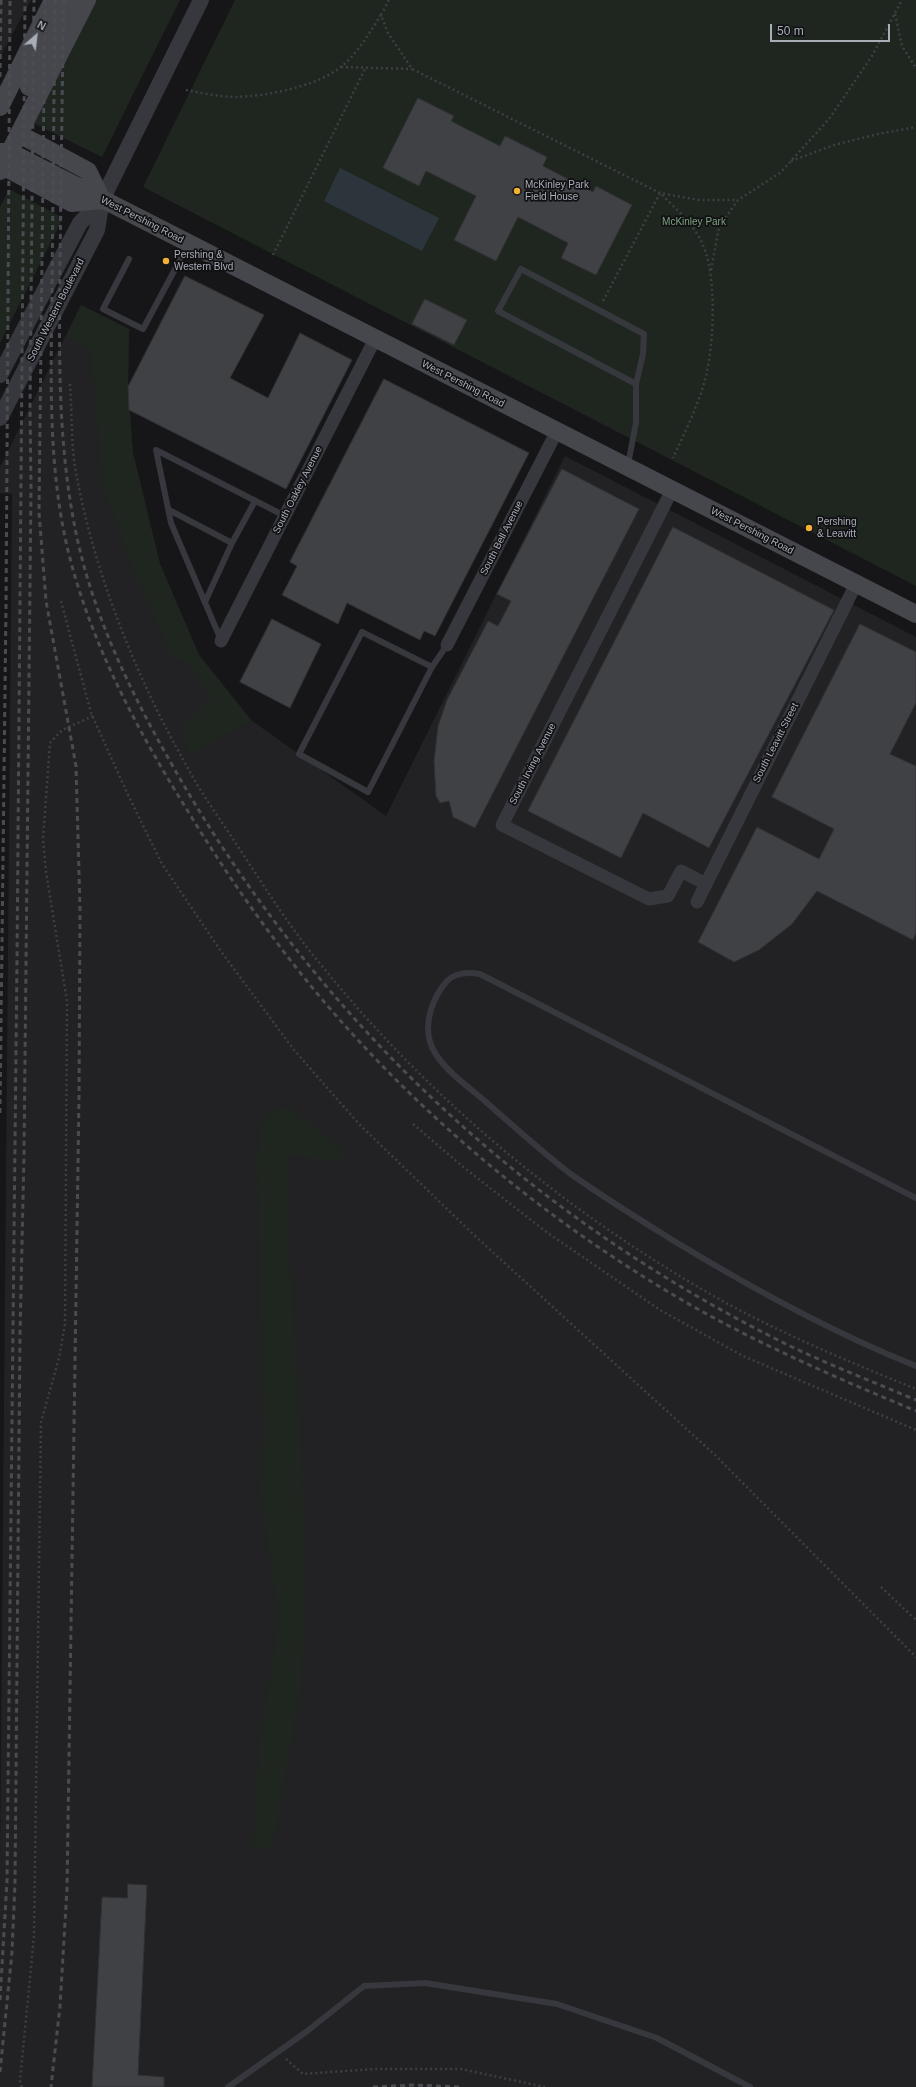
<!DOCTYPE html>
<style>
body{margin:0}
#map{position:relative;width:916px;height:2087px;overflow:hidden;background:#161618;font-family:Helvetica,sans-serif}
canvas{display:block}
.north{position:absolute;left:16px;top:16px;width:40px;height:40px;-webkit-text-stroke:3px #111113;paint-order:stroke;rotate:28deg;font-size:11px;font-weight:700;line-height:16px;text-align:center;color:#a8adb8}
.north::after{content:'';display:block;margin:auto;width:14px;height:18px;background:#a8adb8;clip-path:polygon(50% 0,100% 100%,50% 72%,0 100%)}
.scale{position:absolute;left:770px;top:24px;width:120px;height:18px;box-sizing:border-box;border:2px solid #a8adb8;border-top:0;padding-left:5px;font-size:12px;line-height:14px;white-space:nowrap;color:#a8adb8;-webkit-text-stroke:3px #111113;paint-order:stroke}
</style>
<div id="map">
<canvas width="916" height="2087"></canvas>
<div class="north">N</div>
<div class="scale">50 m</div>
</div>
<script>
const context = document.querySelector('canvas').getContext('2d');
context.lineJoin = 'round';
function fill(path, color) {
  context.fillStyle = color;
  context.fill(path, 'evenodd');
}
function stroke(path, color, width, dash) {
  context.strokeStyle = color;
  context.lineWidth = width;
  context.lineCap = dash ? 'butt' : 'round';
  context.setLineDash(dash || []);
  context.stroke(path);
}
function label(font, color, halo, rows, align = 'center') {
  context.font = font + ' Helvetica,sans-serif';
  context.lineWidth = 3.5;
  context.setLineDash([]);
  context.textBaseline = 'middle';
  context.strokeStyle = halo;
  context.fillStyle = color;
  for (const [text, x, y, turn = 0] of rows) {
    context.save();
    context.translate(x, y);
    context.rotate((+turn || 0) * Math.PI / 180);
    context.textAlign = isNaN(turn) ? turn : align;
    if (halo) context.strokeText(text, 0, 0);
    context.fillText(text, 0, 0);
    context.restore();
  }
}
fill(new Path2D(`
 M0,0H31L0,57Z
 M81,305L129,329L128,387L133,453L160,564L199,655L251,720L386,816L565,456L916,637V2087H0V1855L12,494L0,493V467Z`), '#222225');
fill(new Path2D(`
 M95,0H180L102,157L33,123Z
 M235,0H916V586L143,187Z
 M9,189L63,218L0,343V207Z
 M81,305L129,329L128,387L133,453L160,564L199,655L251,720L191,755L183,740L185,724L212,699L187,663L173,658L132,566L103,486L91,352L66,336Z
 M275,1108H291L346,1152L336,1161L288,1155L289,1242L302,1469L305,1601L301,1686L272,1848H253L259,1748L279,1620L260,1489L264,1437L257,1157L262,1123Z`), '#1e261f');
fill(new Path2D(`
 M340,168L439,218L422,251L324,201Z`), '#2c353c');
const building = new Path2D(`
 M418,98L454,116L451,121L500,146L505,136L547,157L543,166L593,192L596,186L632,205L596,275L561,258L568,243L518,217L496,261L454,240L476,196L426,171L419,186L383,168Z
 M185,276L264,315L230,378L268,398L300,333L352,360L286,489L129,410L128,387Z
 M425,299L467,320L454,345L412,324Z
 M384,379L529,453L435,636L424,631L420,640L347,603L338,624L282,595L297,566L290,562Z
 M562,469L639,509L475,828L453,817L449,801L440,803L436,796L434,761L438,726L447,700L488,621L498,626L511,601L497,594Z
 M673,527L834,610L709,848L643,813L621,858L528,811Z
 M272,619L321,644L290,708L240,682Z
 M860,624L916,652V703L890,754L916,766V933L913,940L817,891L792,924L759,950L734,962L698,942L757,827L819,859L834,829L772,797Z
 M128,1884L147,1885L138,2075L164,2077V2087H92L102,1897L127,1898Z`);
fill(building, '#404145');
stroke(building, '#303034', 1);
stroke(new Path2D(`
 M389,0L381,15L388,33L412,69L660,193L699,200H738
 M895,14L902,46L916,68
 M341,67L412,69
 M186,90C202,93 220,97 237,97C267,96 319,86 342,66C358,53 369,33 381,15
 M791,161L834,145L878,134L916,127
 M273,255L366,67
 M711,270L719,227L738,200L780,173L829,119L872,56L902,0
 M603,301L660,193C673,206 692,223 700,239C718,271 714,341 706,376C699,404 685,432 673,458
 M70,384C72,411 71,440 75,467C93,571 137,680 190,772C202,794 217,815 231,836C253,869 274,903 297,934C309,951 323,967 336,983C444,1112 579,1221 726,1303C787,1336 852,1363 916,1389
 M61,601L91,713L129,797L162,864L220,950L294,1050L360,1125L474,1235L715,1455L916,1657
 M413,1124L462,1166L545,1231L660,1310L743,1356L916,1430
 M881,1587L916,1620
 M286,2059L303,2074L375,2069H461L545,2087
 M22,2087L20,2081L34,1936L41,1422L59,1358L65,1324L67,1001L46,872L43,839L50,743L62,730L93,716`), '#3d3f44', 2.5, [2, 3]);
stroke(new Path2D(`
 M129,259L103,309L143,329L188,245
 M628,464L636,423V384L498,311L521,269L644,334L643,354L636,384
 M169,510L232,543
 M205,602L232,543L255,501
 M221,640L171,523L156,450L285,516
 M432,667L362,632L299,754L368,792L432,667L447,645
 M916,1198L480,974C468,972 456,972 447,981C433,997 424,1021 430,1042C438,1067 468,1086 486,1102C513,1126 540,1150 568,1172C604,1198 642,1221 679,1244C755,1290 833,1333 916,1366
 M228,2087L306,2032L364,1986L425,1983L557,2004L657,2038L750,2087`), '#37383d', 6);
stroke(new Path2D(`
 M672,490L502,825L649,899L668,896L681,871L706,884
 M221,641L375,339
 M447,645L557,431
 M697,902L856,584`), '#37383d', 13);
stroke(new Path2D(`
 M0,375L80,223L102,200L201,0
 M0,418L97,230L102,200`), '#37383d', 16);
stroke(new Path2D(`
 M29,87L72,0
 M0,107L53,0
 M19,134L88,171L102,200
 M0,152H10L916,614
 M2,166L72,203L102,200
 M0,171L87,0`), '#45474d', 18);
stroke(new Path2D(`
 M45,0L39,512L46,601L76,766L80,909L79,1097L67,1889L60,2006L51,2087
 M55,0C54,97 53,193 52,290C51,374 48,460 66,542C88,639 137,730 189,813C230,880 275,944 326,1004C431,1127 562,1233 703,1312C772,1350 844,1381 916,1411
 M64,0C62,90 61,179 60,269C59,355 58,443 75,528C94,625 142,715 192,799C333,1033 532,1216 776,1339C821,1362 869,1380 916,1400
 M0,77L1,0
 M0,1113L6,606L10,0
 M0,2000L7,1881L17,960L25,0
 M0,2072L12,1952L15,1883L20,1333L24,1155L31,489L30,407L34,0
 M373,2087L413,2085L461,2087`), '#4a4c52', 3, [5, 4]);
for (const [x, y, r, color] of [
 [517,191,4,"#f2b134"],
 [166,261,4,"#f2b134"],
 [809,528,4,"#f2b134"]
]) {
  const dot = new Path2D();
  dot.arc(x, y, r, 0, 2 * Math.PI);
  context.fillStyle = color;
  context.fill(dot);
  stroke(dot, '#111113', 1.5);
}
label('10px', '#a8adb8', '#111113', [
 ["McKinley Park",525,185],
 ["Field House",525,197],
 ["Pershing &",174,255],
 ["Western Blvd",174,267],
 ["Pershing",817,522],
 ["& Leavitt",817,534]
], 'left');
label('10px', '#a8adb8', '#111113', [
 ["West Pershing Road",142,220,27],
 ["South Western Boulevard",56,310,-63],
 ["West Pershing Road",463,384,27],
 ["South Oakley Avenue",298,490,-63],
 ["West Pershing Road",752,531,27],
 ["South Bell Avenue",502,538,-63],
 ["South Leavitt Street",776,743,-63],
 ["South Irving Avenue",533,764,-63]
]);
label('10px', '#7fa381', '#111113', [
 ["McKinley Park",694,222]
]);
</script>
